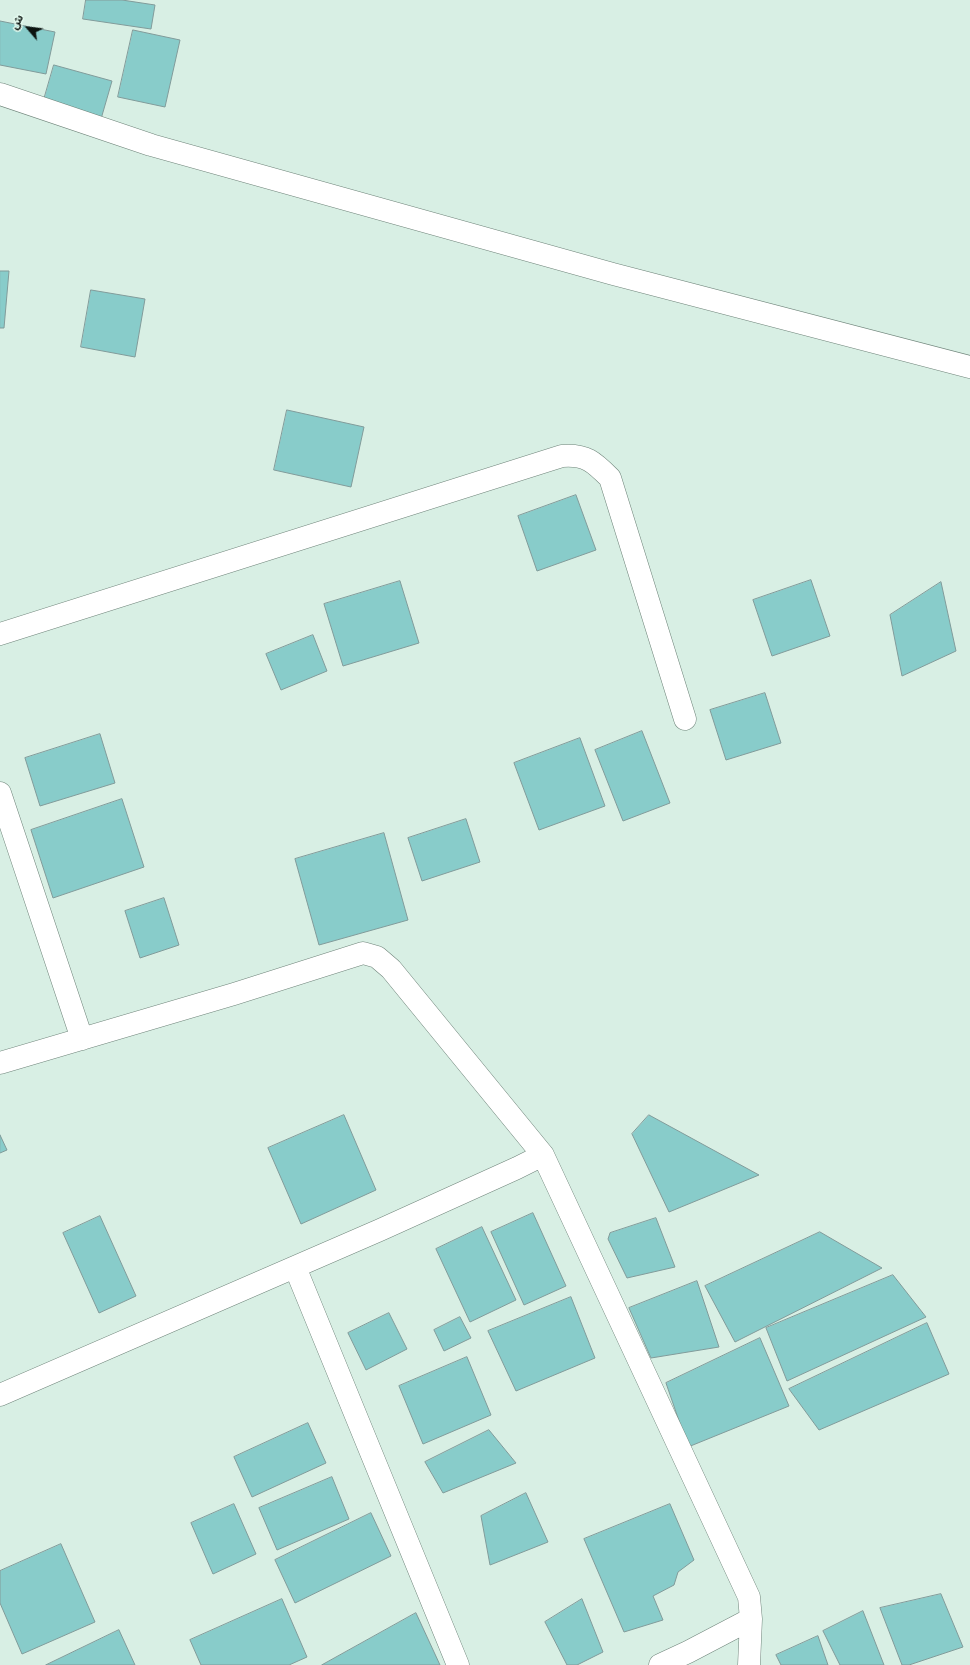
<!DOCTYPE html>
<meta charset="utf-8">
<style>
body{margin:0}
#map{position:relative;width:970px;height:1665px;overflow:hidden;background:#d8efe4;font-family:Roboto,"Noto Sans Arabic",sans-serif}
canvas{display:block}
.north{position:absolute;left:8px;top:8px;width:40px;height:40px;-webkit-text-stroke:3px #e5fcf1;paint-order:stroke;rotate:298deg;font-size:11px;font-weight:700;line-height:16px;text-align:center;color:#0c1410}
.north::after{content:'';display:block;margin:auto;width:14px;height:18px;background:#0c1410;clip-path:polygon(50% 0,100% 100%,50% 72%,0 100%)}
</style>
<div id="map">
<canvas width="970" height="1665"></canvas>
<div class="north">ش</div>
</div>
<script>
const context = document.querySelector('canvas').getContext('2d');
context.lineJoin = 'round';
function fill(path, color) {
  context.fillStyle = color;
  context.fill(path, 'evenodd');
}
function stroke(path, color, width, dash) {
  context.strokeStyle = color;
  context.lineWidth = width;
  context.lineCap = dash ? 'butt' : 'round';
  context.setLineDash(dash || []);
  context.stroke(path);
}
const building = new Path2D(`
 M86,0H122L155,5L151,29L83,19Z
 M0,21L55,32L46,74L0,65Z
 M133,30L180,40L165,107L118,97Z
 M54,65L112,81L101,119L43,103Z
 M0,271H9L4,328H0Z
 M91,290L145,299L135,357L81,347Z
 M287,410L364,427L351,487L274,470Z
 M576,495L596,550L537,571L518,516Z
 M811,580L830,636L772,656L753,600Z
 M400,581L419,643L343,666L324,604Z
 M941,582L956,651L902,676L890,615Z
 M313,635L327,671L281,690L266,654Z
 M765,693L781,743L726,760L710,710Z
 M642,731L670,803L623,821L595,750Z
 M100,734L115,783L40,806L25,758Z
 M580,738L605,806L539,830L514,763Z
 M122,799L144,867L53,898L31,830Z
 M466,819L480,862L422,881L408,838Z
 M384,833L408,920L319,945L295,859Z
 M164,898L179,945L140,958L125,911Z
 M344,1115L376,1190L301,1224L268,1148Z
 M649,1115L759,1175L669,1212L632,1134Z
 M0,1135L7,1150L0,1153Z
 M533,1213L566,1286L524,1305L491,1232Z
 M100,1216L136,1296L99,1313L63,1233Z
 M656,1218L675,1267L627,1278L608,1239L610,1233Z
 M482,1227L516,1300L470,1322L436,1249Z
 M820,1232L882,1268L735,1342L705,1286Z
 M893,1275L926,1317L787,1381L766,1328Z
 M697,1281L719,1347L651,1358L629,1308Z
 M571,1297L595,1358L516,1391L488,1331Z
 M389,1313L407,1349L366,1370L348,1333Z
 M460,1317L471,1338L444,1351L434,1330Z
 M927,1323L949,1374L819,1430L789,1389Z
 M760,1338L789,1406L688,1447L666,1383Z
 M467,1357L491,1415L423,1444L399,1386Z
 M308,1423L326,1463L252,1497L234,1457Z
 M489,1430L516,1463L443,1493L425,1462Z
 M332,1477L349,1519L277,1550L259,1508Z
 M526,1493L548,1542L490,1565L481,1516Z
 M234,1504L256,1554L213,1574L191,1523Z
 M670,1504L694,1560L678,1572L674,1585L653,1596L663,1620L624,1632L584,1539Z
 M371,1513L391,1556L295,1603L275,1560Z
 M61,1544L95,1622L22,1654L0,1603V1571Z
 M941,1594L963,1647L909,1665H902L880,1608Z
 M282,1599L307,1657L289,1665H201L190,1640Z
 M582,1599L603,1652L577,1665H567L545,1622Z
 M863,1611L884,1665H840L823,1631Z
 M416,1613L440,1665H322Z
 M119,1630L135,1665H46Z
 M818,1636L828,1665H781L776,1655Z`);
fill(building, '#88ccca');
stroke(building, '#819b9a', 1);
const street = new Path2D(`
 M0,94L151,145L613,274L970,367
 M0,634L562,456C586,454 594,462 610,478L685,719
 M0,793L82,1039
 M0,1063L234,994L363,953L377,957L391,969L543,1155L749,1597L751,1619L749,1665
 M295,1267L458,1665
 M0,1395L380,1230L517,1168L543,1155
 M660,1665L688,1652L751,1619`);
stroke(street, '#6f847a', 23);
stroke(street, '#fff', 22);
</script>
